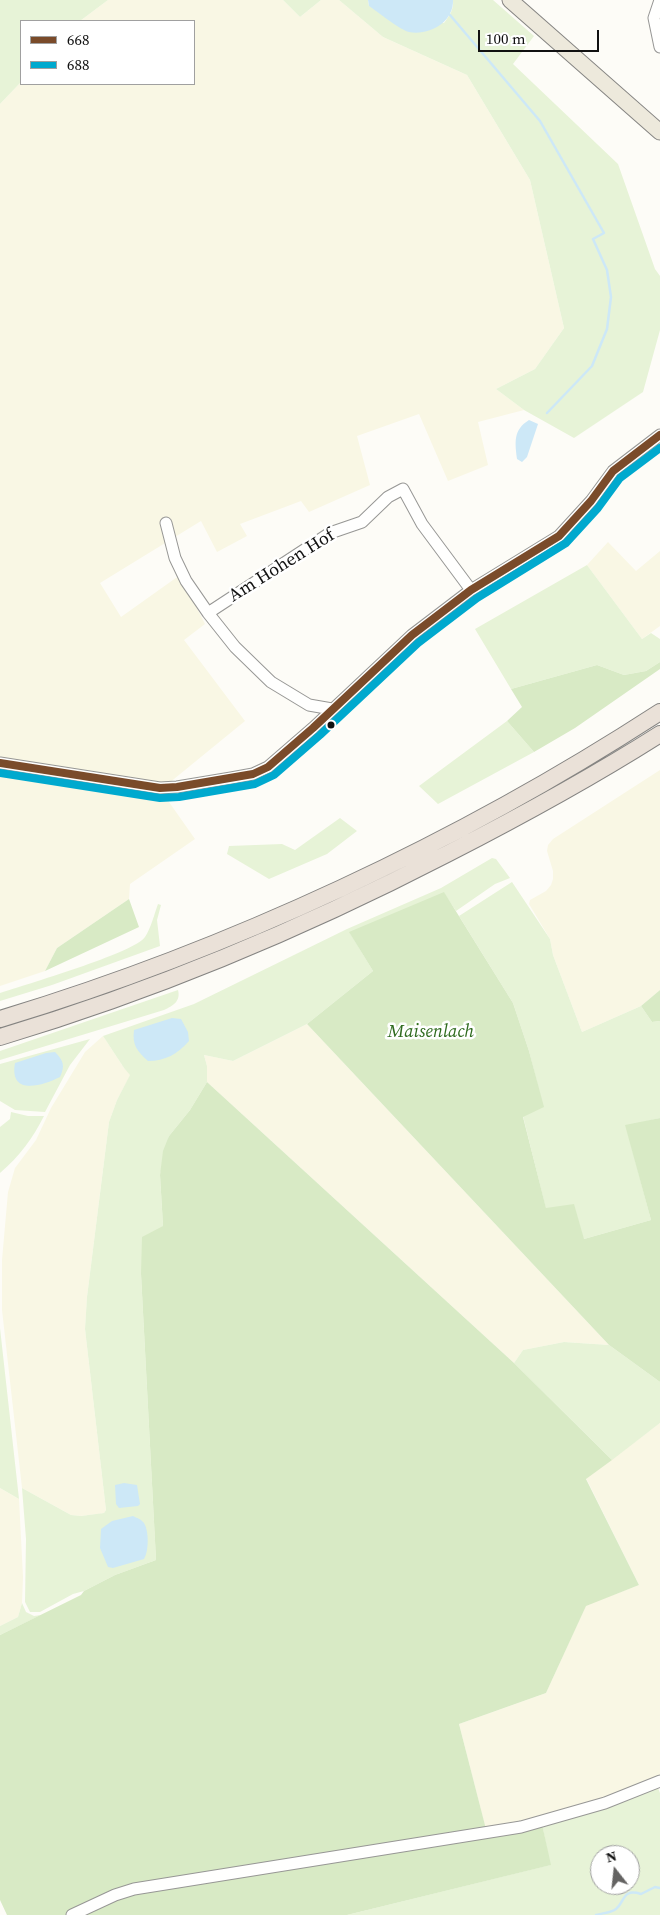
<!DOCTYPE html>
<style>
body{margin:0}
#map{position:relative;width:660px;height:1915px;overflow:hidden;background:#fdfcf7;font-family:"Source Serif 4",serif}
canvas{display:block}
.legend{position:absolute;left:20px;top:20px;width:175px;height:65px;box-sizing:border-box;background:#fff;border:1px solid #a0a0a0;margin:0;padding:6px 9px;list-style:none;font-size:15px;color:#111}
.legend li{display:flex;align-items:center;gap:10px;height:25px}
.legend b{width:25px;border:1px solid #a0a0a0}
.north{position:absolute;left:590px;top:1845px;width:50px;height:50px;box-sizing:border-box;background:#fff;border:1px solid #a0a0a0;border-radius:50%;rotate:344deg;font-size:14px;font-weight:700;line-height:20px;text-align:center;color:#111}
.north::after{content:'';display:block;margin:auto;width:18px;height:22px;background:#646362;clip-path:polygon(50% 0,100% 100%,50% 72%,0 100%)}
.scale{position:absolute;left:478px;top:30px;width:121px;height:22px;box-sizing:border-box;border:2px solid #111;border-top:0;padding-left:6px;font-size:15px;line-height:18px;white-space:nowrap;color:#111;-webkit-text-stroke:4px #fff;paint-order:stroke}
</style>
<div id="map">
<canvas width="660" height="1915"></canvas>
<ul class="legend">
<li><b style="height:6px;background:#7a4b2a"></b>668</li>
<li><b style="height:6px;background:#00a9ce"></b>688</li>
</ul>
<div class="north">N</div>
<div class="scale">100 m</div>
</div>
<script>
const context = document.querySelector('canvas').getContext('2d');
context.lineJoin = 'round';
function fill(path, color) {
  context.fillStyle = color;
  context.fill(path, 'evenodd');
}
function stroke(path, color, width, dash) {
  context.strokeStyle = color;
  context.lineWidth = width;
  context.lineCap = dash ? 'butt' : 'round';
  context.setLineDash(dash || []);
  context.stroke(path);
}
function label(font, color, halo, rows, align = 'center') {
  context.font = font + ' "Source Serif 4",serif';
  context.lineWidth = 5;
  context.setLineDash([]);
  context.textBaseline = 'middle';
  context.strokeStyle = halo;
  context.fillStyle = color;
  for (const [text, x, y, turn = 0] of rows) {
    context.save();
    context.translate(x, y);
    context.rotate((+turn || 0) * Math.PI / 180);
    context.textAlign = isNaN(turn) ? turn : align;
    if (halo) context.strokeText(text, 0, 0);
    context.fillText(text, 0, 0);
    context.restore();
  }
}
fill(new Path2D(`
 M108,0H283L300,17L321,0H339L383,37L467,75L530,180L564,328L535,369L496,389L524,410L478,422L488,465L448,481L419,414L357,436L370,485L309,512L301,501L240,524L247,536L217,552L201,521L100,583L121,617L180,575L205,624L184,640L245,721L163,788L169,802L195,839L130,884L129,899L57,948L45,971L0,986V104L21,82V84H194V21H80Z
 M608,542L636,571L660,551V626L642,639L587,565Z
 M660,770V990L641,1006L582,1032L553,955L550,939L529,904L530,900L546,891L551,885L553,879V871L547,851L548,845L553,839Z
 M307,1024L609,1345L564,1342L523,1350L514,1363L207,1082V1066L204,1055L233,1061Z
 M103,1036L124,1068L131,1074L117,1100L109,1122L87,1297L85,1329L106,1510L104,1513L98,1514L81,1516L71,1515L22,1488L2,1310V1260L8,1192L15,1168L36,1140L51,1108L85,1052Z
 M660,1423V1781L487,1834L459,1724L546,1693L586,1605L639,1585L586,1478Z
 M0,1488L19,1499L23,1577L22,1603L18,1617L0,1626Z`), '#f9f7e4');
fill(new Path2D(`
 M0,0H108L80,21H21V82L0,104Z
 M283,0H321L300,17Z
 M339,0H368L369,6L444,23C449,16 454,10 453,0H493L534,36L513,64L618,164L655,269L660,276V330L643,392L574,438L524,410L496,389L535,369L564,328L530,180L467,75L383,37Z
 M587,565L642,639L651,633L660,639V662L646,671L624,675L597,665L511,689L475,629Z
 M507,721L534,752L438,804L419,786Z
 M340,818L357,831L327,854L269,879L227,854L229,846L282,844L295,850Z
 M492,858L496,859L510,878L495,884L456,911L444,893L350,933L373,971L307,1024L233,1061L204,1055L207,1066V1082L190,1110L169,1136L160,1175L163,1226L141,1274L156,1560L115,1575L84,1591L73,1594L40,1612H30L25,1602L26,1539L22,1488L71,1515L81,1516L104,1513L106,1510L85,1329L87,1297L109,1122L117,1100L130,1075L124,1068L103,1036L194,1004L347,929L441,888Z
 M512,882L550,939L553,955L582,1032L641,1006L652,1022L660,1021V1118L626,1126L651,1220L584,1239L546,1209L523,1116L543,1106L529,1051L513,1003L459,916Z
 M158,904L161,905L157,920L160,946L52,985L0,1001V993C24,985 134,953 145,937C151,928 154,915 158,904Z
 M178,990C181,1001 173,1006 164,1010L0,1060V1051Z
 M90,1039L70,1065L45,1112L15,1110L0,1101V1064Z
 M11,1112L28,1116H44C33,1138 19,1157 0,1173V1127L10,1119Z
 M0,1328L19,1499L0,1488Z
 M564,1342L609,1345L660,1382V1423L612,1460L514,1363L523,1350Z
 M22,1603L26,1612L34,1616L41,1615L0,1635V1626L18,1617Z
 M656,1783L660,1793V1915H347L550,1865L542,1824ZM600,1855H630V1885H600Z`), '#e7f3d7');
fill(new Path2D(`
 M660,662V669L575,728L534,752L507,721L522,707L511,689L597,665L624,675L646,671Z
 M444,892L513,1003L529,1051L544,1107L523,1117L546,1208L574,1204L584,1239L651,1220L625,1125L660,1118V1382L609,1345L307,1024L373,971L349,932Z
 M129,899L139,927L45,971L57,948Z
 M660,990V1021L652,1022L641,1006Z
 M207,1082L514,1363L612,1460L586,1479L639,1585L586,1606L546,1693L459,1724L487,1833L542,1824L551,1865L347,1915H77L76,1911L66,1915H7L0,1900V1635L81,1595L84,1591L115,1575L156,1560L141,1274L142,1237L163,1226L160,1175L163,1151L169,1136L190,1110Z`), '#d8eac5');
fill(new Path2D(`
 M368,0H453C454,22 429,36 409,32C400,30 378,12 369,6Z
 M529,420L538,424L527,457L522,462L517,459C515,442 513,430 529,420Z
 M172,1018L181,1019L188,1032L189,1041C178,1054 165,1061 148,1061C137,1051 132,1045 134,1030Z
 M55,1052C64,1061 65,1066 60,1077C42,1086 9,1096 15,1063L46,1053Z
 M124,1483L137,1485L140,1504L138,1506L119,1508L116,1504L115,1485Z
 M133,1516C137,1518 141,1519 144,1523C149,1531 149,1551 144,1559L113,1568L108,1567L100,1548L101,1529L112,1521Z`), '#cde8f7');
stroke(new Path2D(`
 M450,15L540,121L604,233L593,239L607,270L611,297L607,329L592,366L547,413
 M596,1915C602,1913 611,1913 616,1909C625,1902 622,1888 641,1894L655,1887L660,1888`), '#cde8f7', 2.5);
const minor = new Path2D(`
 M660,0L654,18L660,47
 M166,523L175,558L186,581L208,613L235,647L271,682L309,705L332,709
 M208,613L330,533L362,522L388,497L403,489L422,524L471,590
 M0,763L160,788L177,787L231,778L253,774L268,767L313,728L412,635L471,590L559,536L591,501L613,471L660,435
 M72,1915L115,1895L134,1889L521,1827L605,1803L660,1781`);
const major = new Path2D(`
 M510,0L660,132`);
const highway = new Path2D(`
 M0,1019C229,950 460,842 660,712
 M0,1037C154,991 304,928 447,854C519,817 591,778 660,734`);
stroke(minor, '#979795', 13);
stroke(major, '#858482', 17);
stroke(highway, '#858482', 18);
stroke(minor, '#fffffe', 11);
stroke(major, '#ede9dc', 15);
stroke(highway, '#eae1d8', 16);
stroke(new Path2D(`
 M0,763L160,788L177,787L253,774L268,767L313,728L412,635L471,590L559,536L591,501L613,471L660,435`), '#7a4b2a', 8);
stroke(new Path2D(`
 M0,773L160,798L179,797L255,784L274,775L320,735L418,643L477,598L566,543L598,508L620,478L660,448`), '#00a9ce', 8);
for (const [x, y, r, color] of [
 [331,725,4.5,"#111"]
]) {
  const dot = new Path2D();
  dot.arc(x, y, r, 0, 2 * Math.PI);
  context.fillStyle = color;
  context.fill(dot);
  stroke(dot, '#fff', 2);
}
label('18px', '#111', '#fff', [
 ["Am Hohen Hof",282,566,-32]
]);
label('italic 18px', '#2f6b1f', '#fff', [
 ["Maisenlach",431,1032]
]);
</script>
